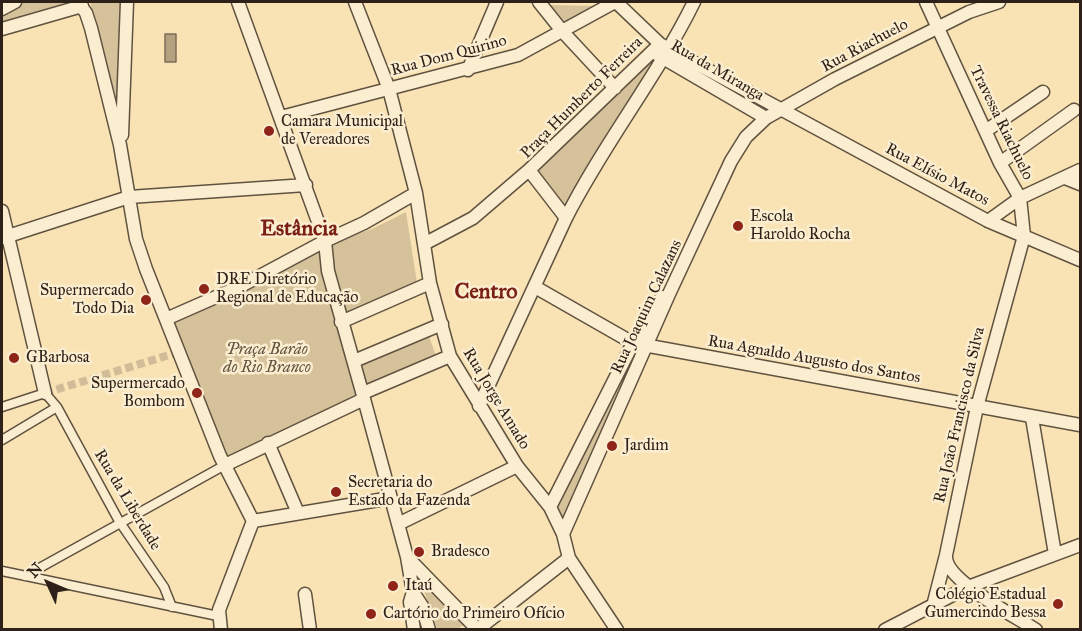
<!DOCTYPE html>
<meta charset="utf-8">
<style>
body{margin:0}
#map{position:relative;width:1082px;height:631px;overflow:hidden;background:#f9e3b5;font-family:"IM FELL Great Primer",serif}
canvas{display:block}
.frame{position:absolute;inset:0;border:3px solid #2d2119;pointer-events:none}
.north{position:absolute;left:18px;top:553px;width:60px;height:60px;-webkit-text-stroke:4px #fbedcf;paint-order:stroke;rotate:314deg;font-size:16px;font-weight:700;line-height:24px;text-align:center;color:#2d2119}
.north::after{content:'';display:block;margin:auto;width:21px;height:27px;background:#2d2119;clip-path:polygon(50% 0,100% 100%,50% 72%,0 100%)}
</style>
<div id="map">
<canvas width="1082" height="631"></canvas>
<div class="frame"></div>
<div class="north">N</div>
</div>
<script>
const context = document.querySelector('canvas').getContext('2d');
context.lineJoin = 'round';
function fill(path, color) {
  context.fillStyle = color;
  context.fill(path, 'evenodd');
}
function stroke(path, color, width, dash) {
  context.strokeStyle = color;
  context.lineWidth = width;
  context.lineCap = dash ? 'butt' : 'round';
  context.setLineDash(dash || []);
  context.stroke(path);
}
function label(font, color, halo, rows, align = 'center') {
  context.font = font + ' "IM FELL Great Primer",serif';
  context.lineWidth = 5;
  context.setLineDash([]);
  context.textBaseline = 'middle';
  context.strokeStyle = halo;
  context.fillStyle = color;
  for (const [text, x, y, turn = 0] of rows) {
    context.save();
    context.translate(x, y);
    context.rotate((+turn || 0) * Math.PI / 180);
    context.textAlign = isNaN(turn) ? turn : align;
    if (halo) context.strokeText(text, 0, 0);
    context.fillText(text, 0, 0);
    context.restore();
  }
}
fill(new Path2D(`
 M19,2H74L2,23V11Z
 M88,2H121V137L96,49L91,4Z
 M550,5L600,6L569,26Z
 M653,51L664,55L566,219L523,173Z
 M406,212L417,283L345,315L327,244L372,229Z
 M319,250L359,395L227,457L172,322L245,290Z
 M429,336L439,365L368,395L358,363Z
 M634,348L641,350L565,523L555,504Z
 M422,585L461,611L468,623L457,629H437Z`), '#d6c29a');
const water = new Path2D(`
 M165,34H176V62H165Z`);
fill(water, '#b4a180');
stroke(water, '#7e6e57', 1.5);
stroke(new Path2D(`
 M45,393L179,352`), '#d0bc96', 8, [8, 4]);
const pedestrian = new Path2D(`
 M2,407L45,393L57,407L119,521L164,587L172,607
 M2,440L57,407
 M2,571L218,616
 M25,576L225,465`);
const minor = new Path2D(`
 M78,2L86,13L91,28L120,145L136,239L146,269L220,456L253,521
 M355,2L389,89L416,193L430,283L450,356L517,466L550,507L563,534L569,558L617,630
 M539,2L563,32L615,88
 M616,2L660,44L988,221L1080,260
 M926,2L1000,163L1020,198L1024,236L977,407L946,555L934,602
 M2,9L15,2
 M2,29L82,6
 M660,44L529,170L566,218C604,143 657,77 694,2
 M658,55L766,118
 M468,70L497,2
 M281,117L518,55L615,2
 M987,130L1043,92
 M122,135L127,2
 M1000,163L1074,110
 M1065,178L1080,184
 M2,211L45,393
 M988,221L1020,198L1080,170
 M2,238L129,197L306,185
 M424,244L473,218L529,170
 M535,287L633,343L1080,425
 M166,319L241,286L325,241L364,223L416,193
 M341,322L430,283
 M354,361L442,324
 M363,393L450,356
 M364,399L407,557L413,592L410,602L414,630
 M479,406L566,218
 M1032,418L1055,554
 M268,443L298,513
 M225,465L364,399L328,271L325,241L238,2
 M550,507L633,343L662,297
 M253,521L391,498
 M398,524L517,466
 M563,534L669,294L731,161L746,137L766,118L835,79L969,12L999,2
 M407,557L478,630
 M946,557C946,581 1017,617 1036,630
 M413,592L422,606L429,630
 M305,594L310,630
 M221,630L219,610L253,521
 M477,630L569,558
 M885,630L968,587L1080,545`);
stroke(pedestrian, '#605240', 11);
stroke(minor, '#605240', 15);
stroke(pedestrian, '#fbedcf', 8);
stroke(minor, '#fbedcf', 12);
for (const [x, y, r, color] of [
 [269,131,6,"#8f2418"],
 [738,226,6,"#8f2418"],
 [204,289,6,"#8f2418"],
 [146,300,6,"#8f2418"],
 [14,358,6,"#8f2418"],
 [197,393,6,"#8f2418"],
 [612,446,6,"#8f2418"],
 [336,492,6,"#8f2418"],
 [419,552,6,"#8f2418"],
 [393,586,6,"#8f2418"],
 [1058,604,6,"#8f2418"],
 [371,614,6,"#8f2418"]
]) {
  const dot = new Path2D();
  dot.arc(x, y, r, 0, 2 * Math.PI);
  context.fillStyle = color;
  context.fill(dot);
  stroke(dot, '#fbedcf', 2);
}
label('16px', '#2d2119', '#fbedcf', [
 ["Rua Riachuelo",865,46,-28],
 ["Rua Dom Quirino",449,56,-15],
 ["Rua da Miranga",717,71,30],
 ["Praça Humberto Ferreira",582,98,-45],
 ["Travessa Riachuelo",1001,123,64],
 ["Rua Elísio Matos",937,175,28],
 ["Rua Joaquim Calazans",647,307,-65],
 ["Rua Agnaldo Augusto dos Santos",814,360,10],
 ["Rua Jorge Amado",496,399,59],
 ["Rua João Francisco da Silva",960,415,-77],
 ["Rua da Liberdade",127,500,59]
]);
label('16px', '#2d2119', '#fbedcf', [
 ["Camara Municipal",281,122],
 ["de Vereadores",281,140],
 ["Escola",750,217],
 ["Haroldo Rocha",750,235],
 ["DRE Diretório",216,280],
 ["Regional de Educação",216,298],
 ["Supermercado",134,291,"right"],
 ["Todo Dia",134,309,"right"],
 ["GBarbosa",26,358],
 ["Supermercado",185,384,"right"],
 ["Bombom",185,402,"right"],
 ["Jardim",624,446],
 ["Secretaria do",348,483],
 ["Estado da Fazenda",348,501],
 ["Bradesco",431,552],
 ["Itaú",405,586],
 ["Colégio Estadual",1046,595,"right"],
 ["Gumercindo Bessa",1046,613,"right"],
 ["Cartório do Primeiro Ofício",383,614]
], 'left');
label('italic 16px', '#605140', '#fbedcf', [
 ["Praça Barão",267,350],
 ["do Rio Branco",267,368]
]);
label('bold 22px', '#7a1f14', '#fbedcf', [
 ["Estância",299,230],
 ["Centro",486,293]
]);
</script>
